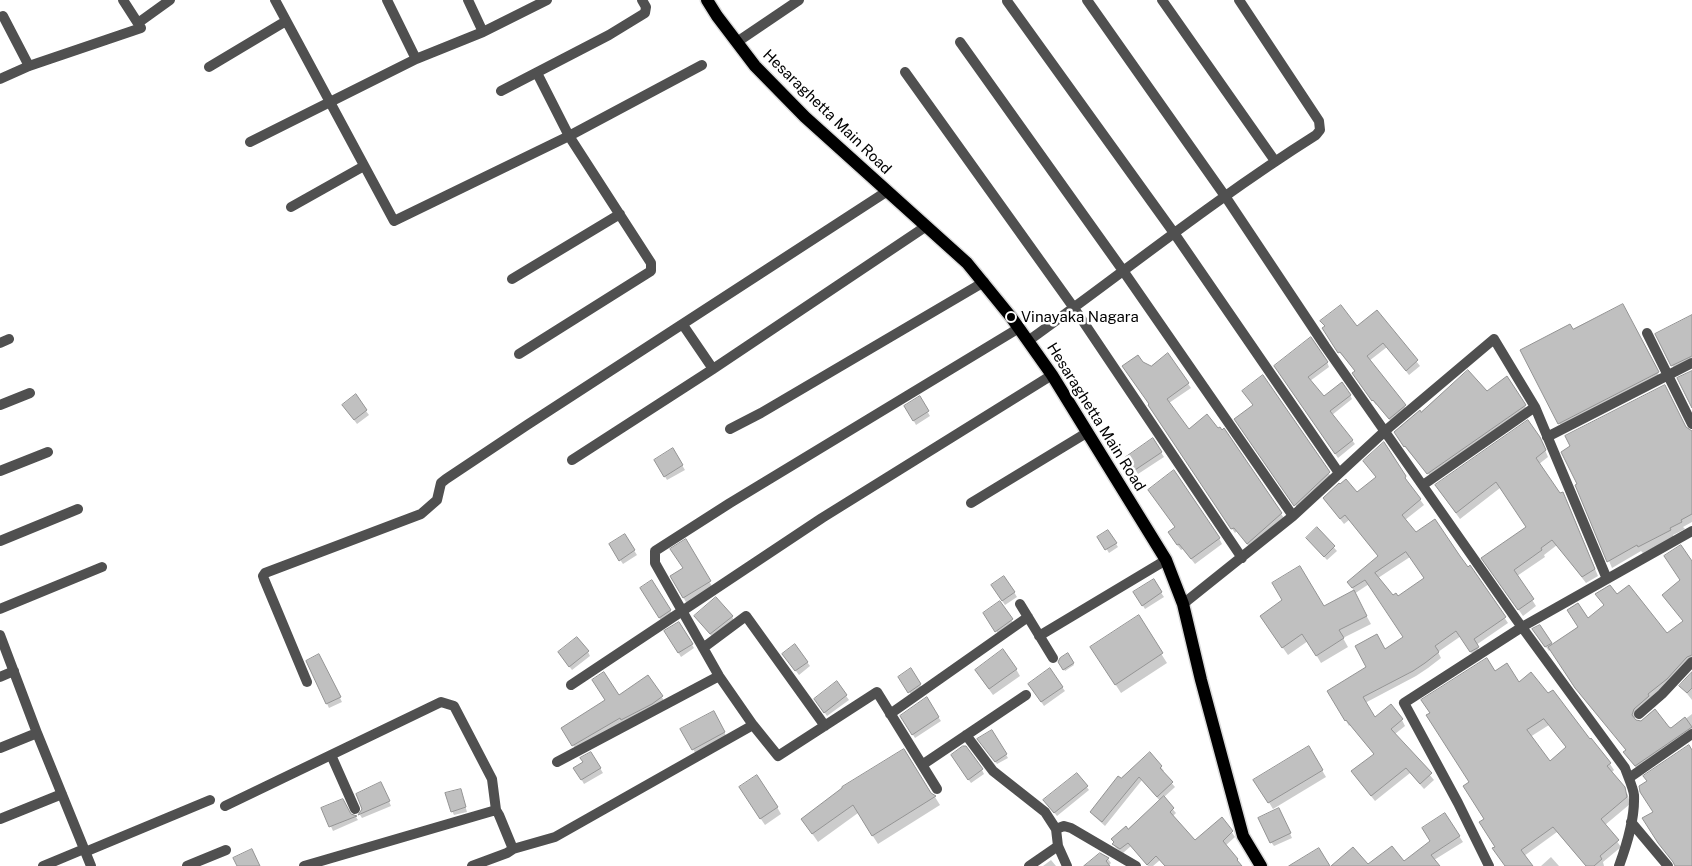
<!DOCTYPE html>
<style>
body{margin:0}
canvas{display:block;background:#fff}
</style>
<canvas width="1692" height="866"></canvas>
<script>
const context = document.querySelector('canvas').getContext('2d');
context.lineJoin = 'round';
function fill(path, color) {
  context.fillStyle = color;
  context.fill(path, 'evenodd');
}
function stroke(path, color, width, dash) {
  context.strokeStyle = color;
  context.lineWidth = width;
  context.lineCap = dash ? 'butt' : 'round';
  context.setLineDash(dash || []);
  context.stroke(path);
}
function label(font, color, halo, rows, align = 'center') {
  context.font = font + ' "Public Sans",sans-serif';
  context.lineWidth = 5;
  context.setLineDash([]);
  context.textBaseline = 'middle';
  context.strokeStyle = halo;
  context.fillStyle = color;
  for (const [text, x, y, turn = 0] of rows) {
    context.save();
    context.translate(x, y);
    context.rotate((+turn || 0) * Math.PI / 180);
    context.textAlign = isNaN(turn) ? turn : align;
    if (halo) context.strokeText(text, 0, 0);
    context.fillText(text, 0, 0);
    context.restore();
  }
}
fill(new Path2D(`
 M1377,311L1420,366L1409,375L1387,347L1369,361L1407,410L1392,423L1377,404L1376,405L1357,379L1356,372L1335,347L1322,321L1357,327Z
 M1627,313L1662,381L1564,431L1559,423L1573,331Z
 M1692,316V364L1676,372L1672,365Z
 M1168,355L1191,388L1169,403L1189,431H1221L1223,430L1284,518L1250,548L1237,531L1235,533L1152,410L1142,363L1151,368Z
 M1327,362L1329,367L1310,381L1323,398L1350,395L1352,399L1332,415L1355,444L1338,458L1278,370Z
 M1263,377L1332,478L1298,509L1239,424L1254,406Z
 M1487,393L1525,406L1527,410L1431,477L1408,451L1398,437L1421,414Z
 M355,396L369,415L357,424L346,409Z
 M919,398L930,416L916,425L906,406Z
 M1686,429L1692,432V522L1683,527L1685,529L1673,535L1674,537L1643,553L1641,551L1612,568L1577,486Z
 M1153,440L1164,457L1138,474L1130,461Z
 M1543,445L1548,457L1539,464L1560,495L1562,493L1566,500L1598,576L1586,583L1557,545L1544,555L1545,557L1517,576L1536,606L1523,616L1487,565L1527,528L1500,488L1460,519L1436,486Z
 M673,450L685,470L667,480L656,461Z
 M1405,477L1408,483L1424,505L1405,520L1415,534L1468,569L1470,567L1508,623L1476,645L1481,653L1474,657L1461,636L1438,652L1441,658L1428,668L1416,676L1365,703L1375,719L1402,720L1405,726L1395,734L1434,780L1424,789L1410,773L1375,801L1356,777L1375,755L1350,725L1349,726L1329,691L1367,668L1385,651L1404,637L1369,584L1354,594L1371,624L1343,638L1348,647L1321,663L1308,641L1288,655L1266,624L1324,607L1354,591L1349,582L1379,557L1349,520L1344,524L1328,504ZM1410,557L1425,579L1398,597H1392L1378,578Z
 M1317,529L1337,551L1327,560L1307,538Z
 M1108,531L1118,547L1109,553L1099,537Z
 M624,535L637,555L623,564L610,545Z
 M1172,538H1219L1222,544L1195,564L1183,549L1181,550Z
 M686,541L713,588L687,604L672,577L684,569Z
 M1692,563V660L1635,717V720L1671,730L1692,714V733L1638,770L1627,757L1626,750L1551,649L1549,651L1536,634L1540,626L1553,646L1617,596L1667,635L1684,622L1682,581Z
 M1153,581L1164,597L1145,609L1135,593Z
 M652,582L673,615L662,622L641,588Z
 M995,590L1014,592L1017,597L1005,605Z
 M1000,603L1014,624L999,635L987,618Z
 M695,616H732L734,621L713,638Z
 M1138,617L1167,663L1121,693L1097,656Z
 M678,623L694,648L681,657L666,632Z
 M588,652L590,656L572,670L562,657Z
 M1068,655L1074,665L1065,671L1060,662Z
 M786,658L807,662L810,666L799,675Z
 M321,660L342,702L329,708L307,662Z
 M1016,669L1020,676L993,695L980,677Z
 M1495,673L1519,684L1590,741L1591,740L1610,764L1614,770L1611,773L1628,795L1630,804L1605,825L1621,847L1603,862L1604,866H1586L1557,832L1524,856L1532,866H1506L1496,847L1471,782ZM1549,725L1567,748L1550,763L1530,737Z
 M1692,673V700L1681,686Z
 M648,676L665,702L576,750L563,728L618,696Z
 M899,677L920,684L922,689L912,696Z
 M837,683L849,700L827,716L818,703Z
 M1062,687L1065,691L1044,706L1032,688Z
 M926,699L941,721L915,738L901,716Z
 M713,712L728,739L697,756L682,730Z
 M992,731L1008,758L997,764L981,742Z
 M1309,748L1326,777L1273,809L1255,780Z
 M591,753L603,773L584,784L575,768L584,763Z
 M955,760L982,770L984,774L971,783Z
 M1161,767L1164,771L1162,772L1175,787L1163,798L1176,813L1172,817L1195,842L1222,818L1235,837L1225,846L1241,866H1165L1160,860L1153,866H1148L1131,846L1123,853L1116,848L1113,844L1160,801L1142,780L1105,826L1094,816L1091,812L1121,779Z
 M1086,786L1089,790L1057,816L1047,804Z
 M383,788L391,806L362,818L360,815L363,809Z
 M844,789L930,794L935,797L940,805L878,844L858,813L818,842L802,819Z
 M744,794L777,807L781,814L765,825Z
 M462,795L467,812L454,815L452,811Z
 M323,809L356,817L358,820L333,831Z
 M1281,814L1292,838L1274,846L1271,842Z
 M1459,836L1463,842L1434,860L1438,866H1335H1368L1404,863Z
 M1100,855L1108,859L1111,863L1108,866H1086Z
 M1551,857L1559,866H1541Z
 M1051,860L1056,866H1043Z`), '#0003');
const building = new Path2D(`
 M1623,304L1659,372L1558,424L1520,350L1570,324L1573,329Z
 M1341,305L1357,326L1377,310L1418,360L1406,371L1383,343L1367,356L1406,405L1389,419L1373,400L1372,401L1352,373L1355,371L1340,352L1338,353L1322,328L1325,326L1320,321Z
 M1692,315V356L1671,366L1655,334Z
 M1311,337L1328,362L1308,377L1324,396L1342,382L1351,395L1330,411L1353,440L1335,454L1274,366Z
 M1168,353L1189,383L1167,399L1189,429L1207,414L1218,428L1220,427L1222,430L1224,428L1282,513L1247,544L1234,528L1231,529L1148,405L1149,404L1122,366L1138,355L1143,362L1151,366Z
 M1468,370L1487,391L1507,376L1526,405L1427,474L1405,446L1404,447L1394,432L1420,410L1421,412Z
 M1692,371V408L1677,378Z
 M1263,375L1330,472L1294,506L1234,419L1253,405L1242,391Z
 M1665,385L1686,427L1692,431V514L1681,520L1682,522L1670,528L1671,530L1638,547L1637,545L1607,562L1575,485L1577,484L1561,452L1570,446L1565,436Z
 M356,394L367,410L354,420L342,405Z
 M920,396L929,411L913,421L904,406Z
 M1528,420L1540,437L1546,450L1536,458L1560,493L1563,492L1595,569L1582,577L1552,540L1541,548L1542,550L1514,570L1534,599L1518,610L1481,558L1526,527L1496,482L1456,513L1435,485Z
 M1153,438L1162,452L1135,470L1126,457Z
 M1384,442L1406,476L1405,478L1421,499L1402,515L1416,532L1435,519L1460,556L1468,567L1470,565L1506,617L1474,639L1479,647L1470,652L1456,631L1435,646L1439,652L1425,663L1413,671L1363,697L1375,717L1391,704L1403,719L1391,729L1432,773L1420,784L1406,768L1371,796L1351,771L1374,754L1346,720L1345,721L1327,691L1366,667L1355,646L1377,634L1385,649L1403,637L1365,580L1352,588L1347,582L1378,556L1345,515L1340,519L1323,498L1339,483L1340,484L1346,479L1357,492L1376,477L1363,461ZM1406,552L1424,578L1398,596L1396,593L1393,595L1375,573Z
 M673,448L683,465L664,477L654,460Z
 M1174,470L1220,538L1191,559L1179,544L1177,545L1168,532L1175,527L1148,490Z
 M1317,527L1335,546L1324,557L1306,538Z
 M1108,530L1117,543L1105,550L1097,537Z
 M625,534L635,550L619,561L609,544Z
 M686,539L711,581L683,598L670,576L683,568L670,549Z
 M1681,545L1692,561V655L1687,657L1667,679L1648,694L1649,696L1634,709L1632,715L1636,720L1641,721L1655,709L1669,727L1671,728L1685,717L1692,727L1635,766L1623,752L1626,750L1575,688L1548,647L1578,627L1567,610L1578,603L1588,618L1604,605L1595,594L1610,585L1617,594L1629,585L1667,633L1683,621L1662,595L1680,580L1664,556Z
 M1300,566L1324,606L1354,590L1367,616L1339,630L1344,638L1316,656L1302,634L1282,648L1260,616L1282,600L1272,583Z
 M1004,576L1015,592L1002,601L991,585Z
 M1154,579L1162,592L1142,606L1133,592Z
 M652,580L671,610L659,618L640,588Z
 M716,597L733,616L710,634L694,616Z
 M1000,601L1013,619L995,632L983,613Z
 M1139,615L1163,653L1115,685L1090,647Z
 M679,622L693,644L678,653L664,631Z
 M1540,625L1552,643L1545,647L1532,629Z
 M577,637L589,651L569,667L558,652Z
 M795,644L808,662L795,671L782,654Z
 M1003,649L1017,669L989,689L975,670Z
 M1068,653L1074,663L1063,670L1058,662L1060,658Z
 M319,654L341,697L326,704L306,661Z
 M1487,658L1495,671L1507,663L1519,682L1531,672L1548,693L1553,690L1590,739L1591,738L1611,763L1607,766L1625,787L1627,797L1601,819L1619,840L1600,856L1602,859L1594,866H1586L1553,827L1521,850L1533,866H1505L1492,848L1495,847L1479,822L1484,819L1463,786L1469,782L1426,715L1430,713L1421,700ZM1544,719L1566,747L1550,761L1527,730Z
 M911,668L921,684L908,693L898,677Z
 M1050,668L1063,687L1041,702L1028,684Z
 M604,672L619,695L648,675L663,696L652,704L621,720L620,718L572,746L561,728L605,700L592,680Z
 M1692,672V688L1687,693L1679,686Z
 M837,681L847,695L824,713L814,699Z
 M927,697L939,717L912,735L900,716Z
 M714,711L725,732L692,750L680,729Z
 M992,730L1007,754L995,762L977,739Z
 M1689,745L1692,750V866H1675L1673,862L1658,843L1642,818L1653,812L1640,792L1639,786L1647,781L1643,776Z
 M963,746H966L983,769L968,780L951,755Z
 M1309,746L1323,770L1268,803L1253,780Z
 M904,749L931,793L936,796L872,836L853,805L812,834L801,819L842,788V787Z
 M591,752L601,768L581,780L573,768L583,762L580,758Z
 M1150,752L1162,766L1160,768L1173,782L1157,797L1139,777L1102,822L1090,812L1118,776L1121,778Z
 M1077,773L1088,786L1054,813L1043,800Z
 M757,775L778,807L760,819L739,787Z
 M381,782L390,801L358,815L362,809L356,794Z
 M461,789L466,807L451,812L445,793Z
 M1164,796L1174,808L1170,812L1195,840L1222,817L1233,831L1223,841L1238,859L1237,860L1242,866H1165L1156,856L1147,865L1128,843L1120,849L1112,844L1114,842L1111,839L1126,826L1128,829Z
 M343,799L351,814L357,816L329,827L321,808Z
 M1279,808L1291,833L1270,843L1258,818Z
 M1445,813L1460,836L1431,855L1440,866H1331L1353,847L1368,864L1392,846L1404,861L1430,841L1422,828Z
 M1319,848L1330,866H1289Z
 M252,849L260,866H237L233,858Z
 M1100,853L1109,858L1106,861L1110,866H1084Z`);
fill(building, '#c0c0c0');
stroke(building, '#949494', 1);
const primary = new Path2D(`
 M707,0L717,16L755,66L805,117L967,263L1011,317L1052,375L1166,560L1183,604L1201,680L1243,836L1261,866`);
stroke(primary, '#dbdbdb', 15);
stroke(new Path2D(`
 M275,0L394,221L569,136L702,65
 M387,0L416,59
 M468,0L483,32
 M1087,0L1225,196L1325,346L1516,619L1625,768C1628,777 1633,787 1634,795C1635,819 1627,844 1619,866
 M1162,0L1275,161
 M1007,1L1174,233L1339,473
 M3,16L29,66
 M138,23L170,0
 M737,42L799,0
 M960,42L1124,272L1293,516
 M209,67L286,21
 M905,72L1074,308L1242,558
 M0,79L29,66L141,28L123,0
 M501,91L609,35L645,13L646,7L642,0
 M250,142L416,59L483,32L547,0
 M291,207L364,166
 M512,279L620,214
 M683,325L713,369
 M1647,333L1692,424
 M1028,341C1124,272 1216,198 1316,135L1320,130L1319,121L1239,0
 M0,343L9,339
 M519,354L651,271V263L569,136L537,73
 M0,405L30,393
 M730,429L761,413L984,282
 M1547,437L1692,363
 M572,460L713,369L925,227
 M0,471L48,452
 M1423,485L1535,407
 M971,503L1088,432
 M0,541L78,509
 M1020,604L1053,658
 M1183,604L1293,516L1385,431L1494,339L1535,407L1607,579
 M0,609L102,567
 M0,635L37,733L91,866
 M1039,636L1166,560
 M703,648L746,616L825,726
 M0,677L14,671
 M307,682L264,579L263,576L265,573L421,514L437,500L441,483L446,479L527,425L886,192
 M571,685L822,518L1052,375
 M890,714L1028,617
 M1639,714L1662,694L1692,662
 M966,735L993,771L1045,812L1056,829L1058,846L1067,866
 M0,748L37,733
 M331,755L355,809
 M557,762L719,676
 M922,765L1026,695
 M1629,778L1692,734
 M937,789L877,692L778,756L753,725L719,676L655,563V551L730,503L1019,328
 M225,806L441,702L454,706L492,779L496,810
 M0,819L62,794
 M1631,822L1668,866
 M1056,829L1064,826L1071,828L1136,866
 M85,852L210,800
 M43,866L84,849
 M187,866L226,850
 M304,866L496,810L499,815L513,849L555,837L753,725
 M472,866L507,853L513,849
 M1029,866L1058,846
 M1489,866L1458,803L1404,703L1522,627L1692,531`), '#505050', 10);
stroke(primary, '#000', 12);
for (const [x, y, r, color] of [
 [1011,317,5,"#000"]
]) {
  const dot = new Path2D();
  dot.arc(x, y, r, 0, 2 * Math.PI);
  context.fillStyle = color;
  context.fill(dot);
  stroke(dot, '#fff', 2);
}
label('15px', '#000', '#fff', [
 ["Hesaraghetta Main Road",827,112,44],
 ["Hesaraghetta Main Road",1096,417,58]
]);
label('15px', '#000', '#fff', [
 ["Vinayaka Nagara",1021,317]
], 'left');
</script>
